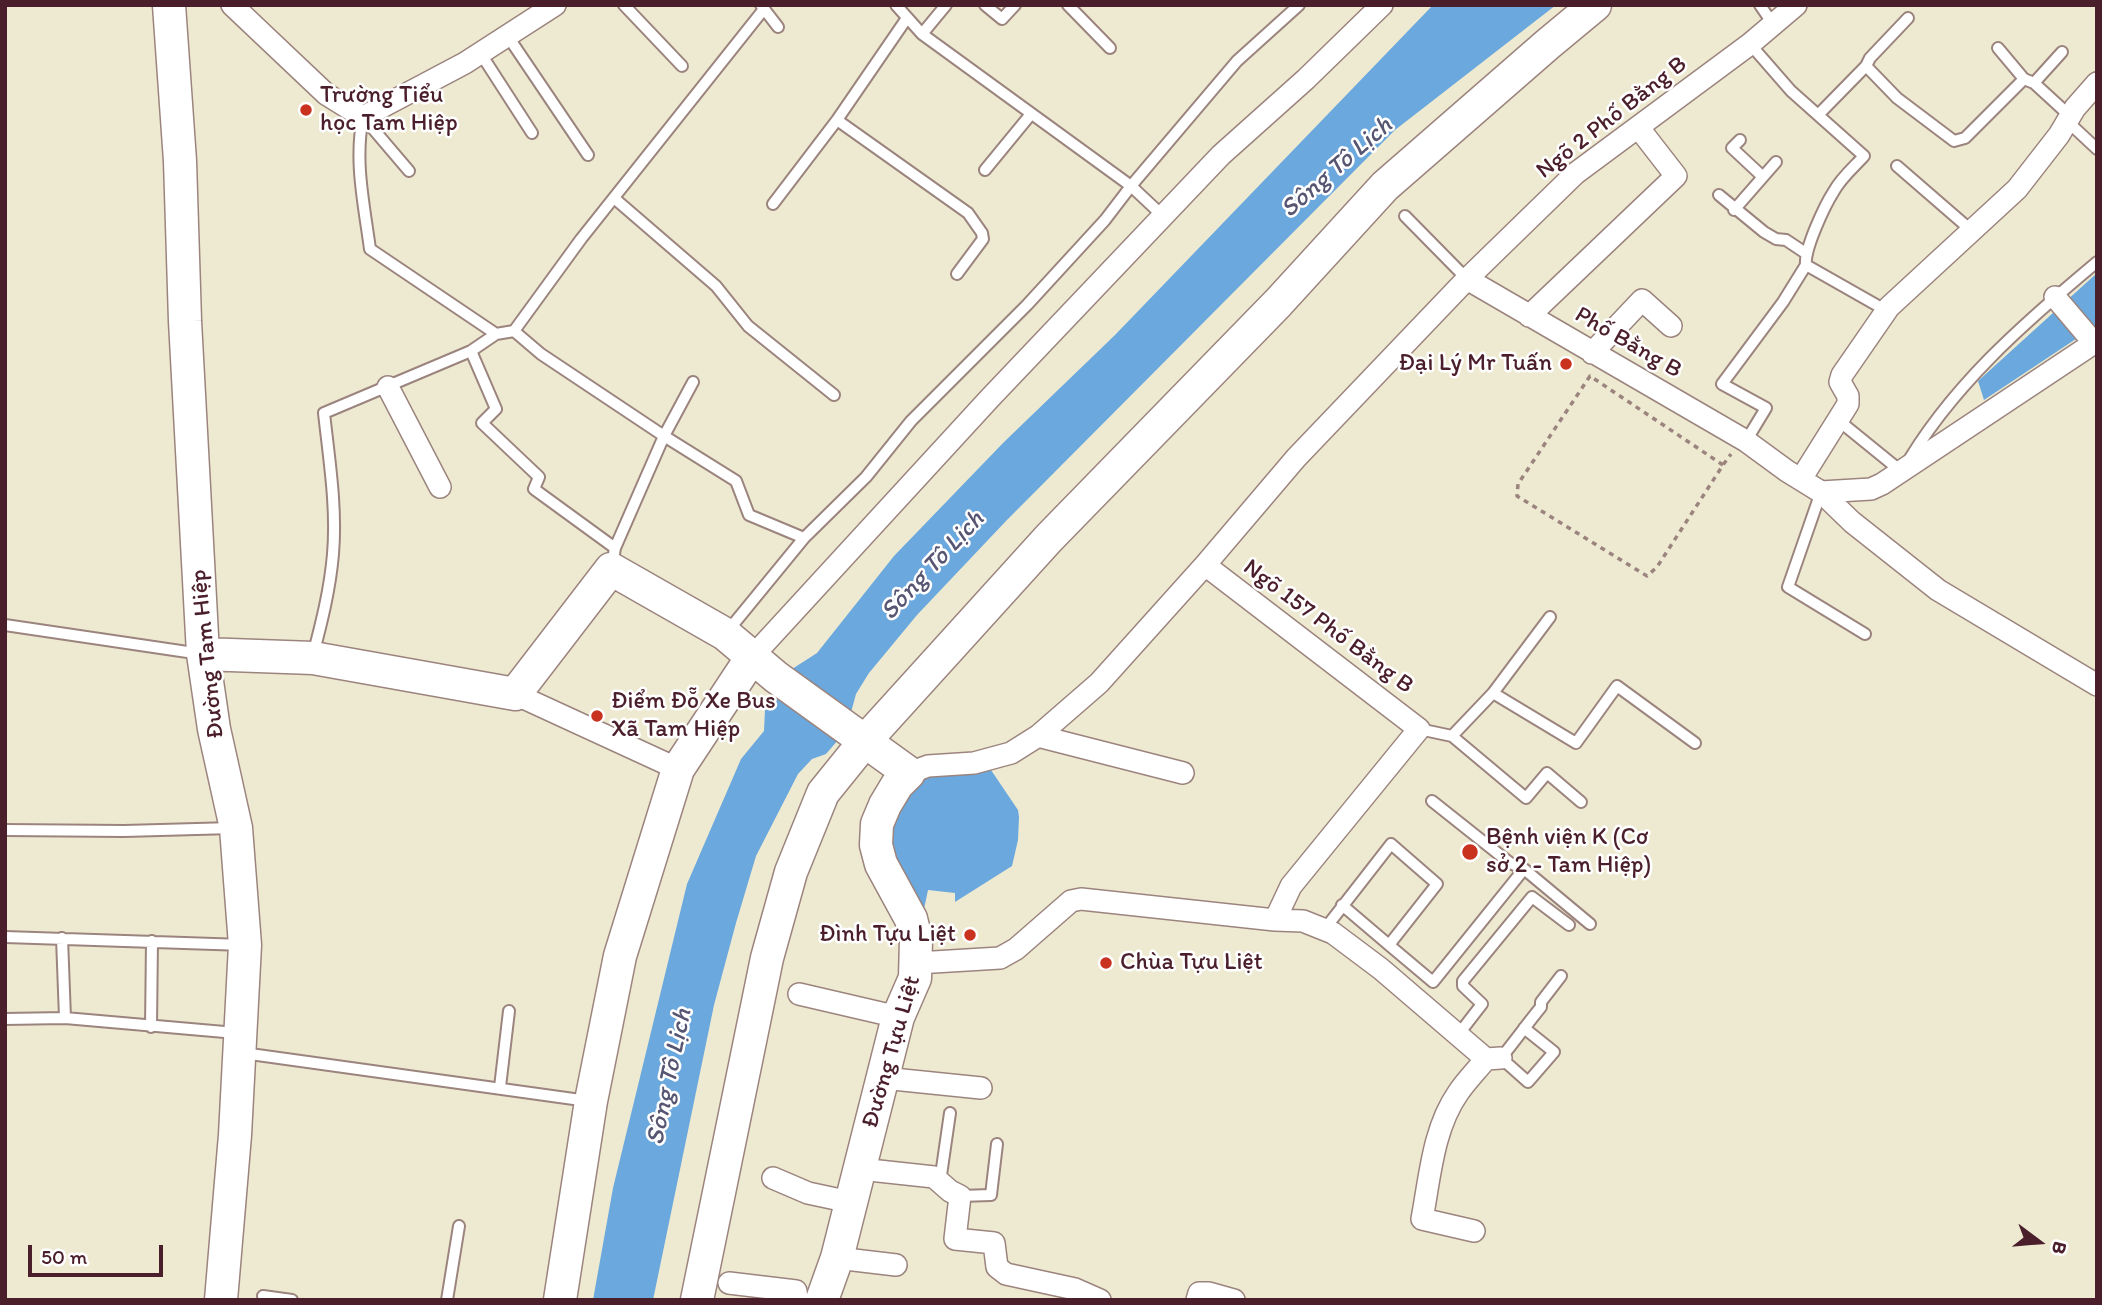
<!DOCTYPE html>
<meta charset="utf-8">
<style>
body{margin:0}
#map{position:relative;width:2102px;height:1305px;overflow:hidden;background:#eeead1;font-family:Itim,sans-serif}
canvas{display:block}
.frame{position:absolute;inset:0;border:7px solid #4a1f2b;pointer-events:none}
.north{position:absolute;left:2004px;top:1207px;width:70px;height:70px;-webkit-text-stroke:5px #fff;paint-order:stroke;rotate:106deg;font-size:19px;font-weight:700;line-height:28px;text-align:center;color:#4a1f2b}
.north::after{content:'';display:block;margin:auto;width:24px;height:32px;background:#4a1f2b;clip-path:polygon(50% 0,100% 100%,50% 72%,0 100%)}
.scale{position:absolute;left:28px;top:1245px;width:135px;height:32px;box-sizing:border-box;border:4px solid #4a1f2b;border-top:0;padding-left:9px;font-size:21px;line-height:24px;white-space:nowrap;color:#4a1f2b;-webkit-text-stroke:5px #fff;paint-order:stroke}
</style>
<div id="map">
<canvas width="2102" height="1305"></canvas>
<div class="frame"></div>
<div class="north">B</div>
<div class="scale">50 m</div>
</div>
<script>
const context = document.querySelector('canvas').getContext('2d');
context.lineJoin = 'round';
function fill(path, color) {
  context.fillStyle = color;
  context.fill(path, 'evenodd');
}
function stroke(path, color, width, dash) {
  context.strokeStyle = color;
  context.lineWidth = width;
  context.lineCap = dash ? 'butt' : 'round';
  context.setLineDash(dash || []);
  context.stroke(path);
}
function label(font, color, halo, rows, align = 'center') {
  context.font = font + ' Itim,sans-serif';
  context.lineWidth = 5;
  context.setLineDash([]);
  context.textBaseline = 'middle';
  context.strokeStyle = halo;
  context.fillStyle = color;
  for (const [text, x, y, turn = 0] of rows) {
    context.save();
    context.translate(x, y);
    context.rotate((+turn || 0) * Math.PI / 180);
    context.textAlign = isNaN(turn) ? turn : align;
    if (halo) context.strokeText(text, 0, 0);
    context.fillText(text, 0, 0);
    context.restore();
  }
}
fill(new Path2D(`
 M1433,5H1556L1395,130L1006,521L917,615L869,673L856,694L850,716L838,740L826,754L812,759L798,774L756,856L736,923L714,1005L653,1300H593L613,1188L687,884L741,759L764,731L765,709L774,692L789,671L817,653L894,556L1004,442L1115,335Z
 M2097,273V325L1984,400L1978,381Z
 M982,770H991L1018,810L1019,817L1018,840L1012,866L955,902V893L928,890L924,909L905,891L880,824L913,778Z`), '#6aa8dd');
const lane = new Path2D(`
 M624,5L682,66
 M761,5L778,27
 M896,5L922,34L1131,186L1164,217
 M985,5L1002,19L1015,5
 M1068,5L1110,48
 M1760,5L1773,24
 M922,34L946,5
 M507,35L588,155
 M1998,48L2024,79
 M481,54L532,133
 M1866,66L1897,98L1954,141L1965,138L2024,79L2034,83L2070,116
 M2034,83L2062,52
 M1819,114L1866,66L1870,58L1908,18
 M363,117C354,161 364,204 370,249L496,334L514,331L541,354L664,436L615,548L612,566
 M363,117L409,171
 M837,120L968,213L982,233L983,239L957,274
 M2067,121L2097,149
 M1740,140L1732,148L1762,176
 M1897,166L1972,231
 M985,170L1031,114
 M1719,195L1764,232L1776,239L1786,240L1807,254
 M614,198L716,286L748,326L834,395
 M773,204L837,120L907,18
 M1734,210L1776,162
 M1405,216L1467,279
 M1806,265L1887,311
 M514,331L581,239L764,9
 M471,351L496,409L482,423L539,477L534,489L615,548
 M693,382L664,436L736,481L749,515L804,538
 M1838,420L1902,472C1949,388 2024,323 2097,262
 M1746,441L1766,408L1722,384L1783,302L1806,265C1804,249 1825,205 1834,191C1841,178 1854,167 1864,156L1791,91L1750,44
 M1821,492L1788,587L1865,634
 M5,625L201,654
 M727,632L804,538L866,477L911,421L1027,305L1105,220L1131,186L1237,61L1299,5
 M313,655C322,621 330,589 333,554C337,507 329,459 324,413L471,351L496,334
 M1493,693L1550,617
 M1419,729L1452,736L1493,693L1576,743L1617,686L1695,743
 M1452,736L1526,798L1547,773L1581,802
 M1432,801L1510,863L1524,869L1590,924
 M5,830L124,831L233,828
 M1324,930L1391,844L1437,884L1389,945L1342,905
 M5,937L244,945
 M62,938L65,1018
 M1389,945L1433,982L1524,869
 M5,1019L65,1018L236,1033
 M151,1027L152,941
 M1524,1028L1554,1052L1528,1082L1501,1058C1515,1041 1527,1024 1541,1007V1002L1561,976
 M1458,1035L1482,1004L1463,986V981L1532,897L1569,925
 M243,1053L588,1101
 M500,1087L509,1011
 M940,1182L950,1113
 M960,1196L991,1195L997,1144
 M263,1296L292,1300
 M447,1300L459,1226`);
const street = new Path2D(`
 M232,5L326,94L363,117L465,63L555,5
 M1467,279L1746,441L1787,471L1821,492L1852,522L1938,590L2097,685
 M1529,316L1676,176L1638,127
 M1592,353L1642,300L1671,326
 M388,387L440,487
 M1801,479L1848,404V396L1840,382L1842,375L1889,307L2017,189L2059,135L2075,108L2097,83
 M1821,492L1871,489L1882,484L2094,343L2055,297
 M1205,565L1419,729L1291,886L1275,920
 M752,657L990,398L1221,155L1306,79L1382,5
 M515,694L678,769
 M1038,736L1183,773
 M909,773L928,766L974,763L1011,753L1038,736L1099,683L1205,565L1296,458L1467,279L1576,173L1750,44L1796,5
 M917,963L1000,958L1016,949L1071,901L1081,899L1275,920L1303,921L1333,933L1381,969L1486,1059
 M799,994L898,1017
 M883,1078L981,1088
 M860,1169L934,1177L950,1191L960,1196L955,1239L994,1243L997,1267L1006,1274L1075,1289L1100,1300
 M773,1178L808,1193L850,1202
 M1474,1231L1422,1219C1430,1177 1433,1129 1458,1093C1466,1081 1477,1070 1486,1059L1501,1058
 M837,1258L896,1265
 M729,1283L796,1291L797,1300
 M1197,1300L1199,1293H1209L1234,1300`);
const secondary = new Path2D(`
 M169,5L180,161L185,321L203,654L214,729L236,828L245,945L235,1135L221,1300
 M203,654L313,658L515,694L611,569L725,634L776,677L909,773L897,785L885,805L877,824L876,845L881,864L911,919L916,939L915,978L898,1017L837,1258L822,1300
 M560,1300L591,1101L620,956L678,769L752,657
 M697,1300L767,958L791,872L823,793L865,741L1049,538L1278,303L1385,186L1548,44L1595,5`);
stroke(lane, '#9c847e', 14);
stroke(street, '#9c847e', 24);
stroke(secondary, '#9c847e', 35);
stroke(new Path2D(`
 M1723,465L1590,376L1518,484L1517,496L1647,576L1657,567L1723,465L1731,454`), '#9c847e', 3.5, [5, 5]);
stroke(lane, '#fff', 10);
stroke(street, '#fff', 21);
stroke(secondary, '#fff', 32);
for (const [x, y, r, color] of [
 [306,110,7,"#c8321e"],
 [1566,364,7,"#c8321e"],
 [597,716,7,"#c8321e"],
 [1470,852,9,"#c8321e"],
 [970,935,7,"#c8321e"],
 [1106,963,7,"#c8321e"]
]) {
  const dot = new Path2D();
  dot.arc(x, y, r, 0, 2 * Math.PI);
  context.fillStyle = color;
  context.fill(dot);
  stroke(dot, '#fff', 2.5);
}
label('24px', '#4a1f2b', '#fff', [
 ["Trường Tiểu",320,96],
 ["học Tam Hiệp",320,124],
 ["Đại Lý Mr Tuấn",1552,364,"right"],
 ["Điểm Đỗ Xe Bus",611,702],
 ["Xã Tam Hiệp",611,730],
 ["Bệnh viện K (Cơ",1486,838],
 ["sở 2 - Tam Hiệp)",1486,866],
 ["Đình Tựu Liệt",956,935,"right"],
 ["Chùa Tựu Liệt",1120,963]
], 'left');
label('24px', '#4a1f2b', '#fff', [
 ["Ngõ 2 Phố Bằng B",1612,118,-38],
 ["Phố Bằng B",1628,343,30],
 ["Ngõ 157 Phố Bằng B",1328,627,37],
 ["Đường Tam Hiệp",208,654,-96],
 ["Đường Tựu Liệt",892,1052,-74]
]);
label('italic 26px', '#575672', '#fff', [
 ["Sông Tô Lịch",1337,168,-41],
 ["Sông Tô Lịch",933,566,-47],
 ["Sông Tô Lịch",670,1077,-78]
]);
</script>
